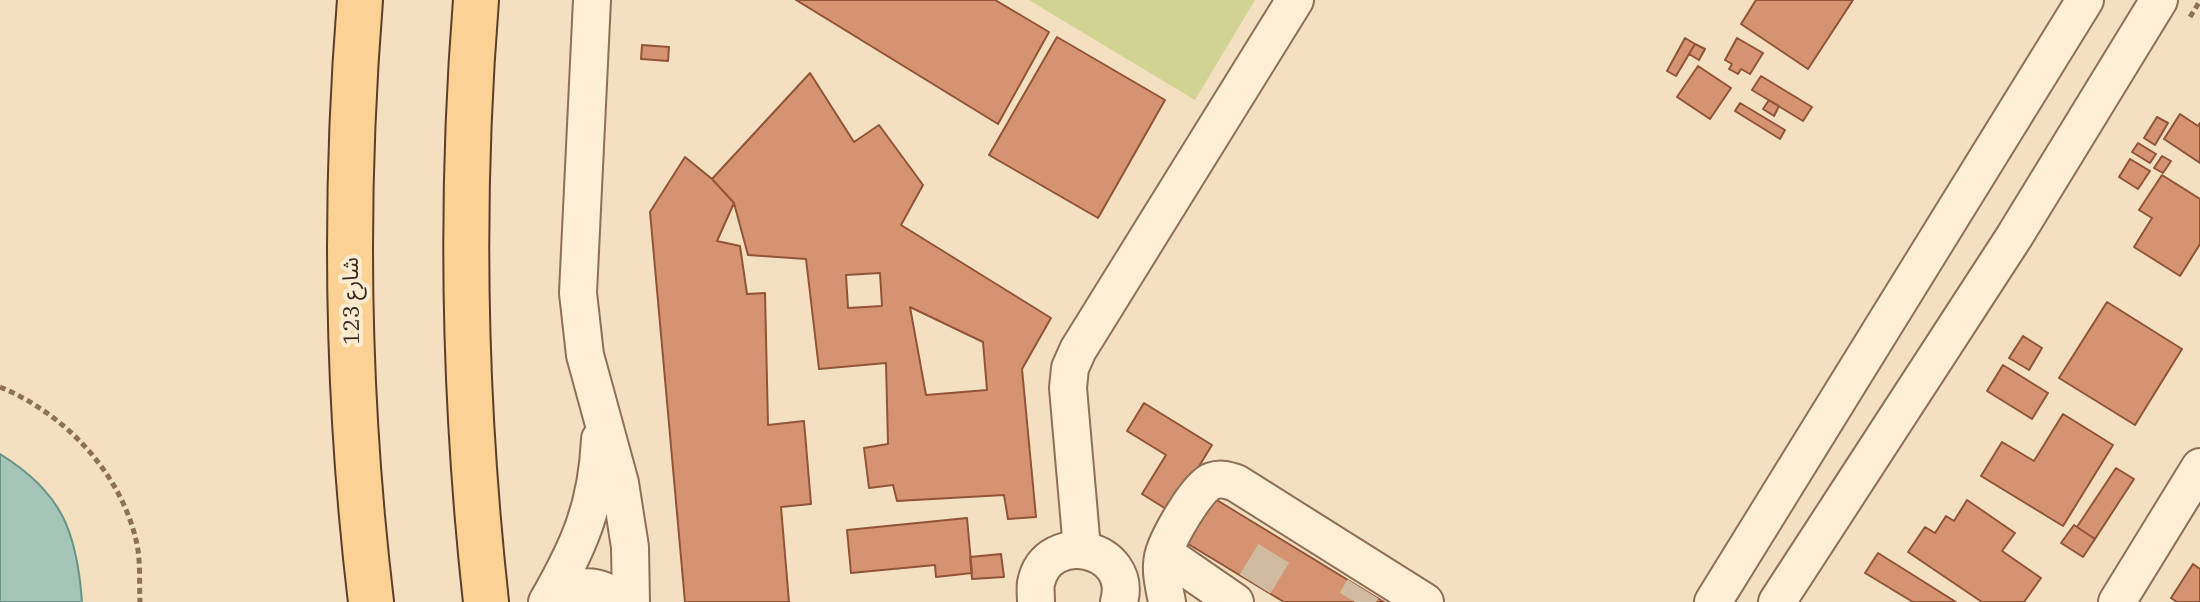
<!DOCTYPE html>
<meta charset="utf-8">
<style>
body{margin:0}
canvas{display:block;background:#f3e0c1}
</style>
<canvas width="2200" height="602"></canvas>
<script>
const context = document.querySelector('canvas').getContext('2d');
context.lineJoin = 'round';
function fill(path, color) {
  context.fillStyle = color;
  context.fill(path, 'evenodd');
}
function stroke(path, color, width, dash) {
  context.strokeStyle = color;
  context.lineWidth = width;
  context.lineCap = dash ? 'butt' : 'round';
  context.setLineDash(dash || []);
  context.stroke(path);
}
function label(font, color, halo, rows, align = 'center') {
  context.font = font + ' "IBM Plex Serif","Noto Sans Arabic",serif';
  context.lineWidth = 8;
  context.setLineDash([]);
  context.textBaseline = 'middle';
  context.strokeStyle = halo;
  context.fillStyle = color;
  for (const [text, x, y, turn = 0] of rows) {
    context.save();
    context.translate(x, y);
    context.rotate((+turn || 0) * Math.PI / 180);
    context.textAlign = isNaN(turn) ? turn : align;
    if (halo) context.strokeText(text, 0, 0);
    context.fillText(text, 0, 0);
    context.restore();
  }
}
fill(new Path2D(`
 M1029,0H1255L1195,100Z`), '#d1d393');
const water = new Path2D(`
 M0,454C62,492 77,532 82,602H0Z`);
fill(water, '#a4c5b8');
stroke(water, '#699586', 2);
const building = new Path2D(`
 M796,0H995L1049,32L998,124Z
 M1756,0H1853L1808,69L1741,24Z
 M1057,37L1165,100L1098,218L989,155Z
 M1685,38L1695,44L1676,76L1667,71Z
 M1737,38L1763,53L1750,74L1741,69L1738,74L1729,69L1732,64L1725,60Z
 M1695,44L1705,49L1699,60L1689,54Z
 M642,45L669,47L668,61L641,59Z
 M1698,66L1731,88L1710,119L1677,97Z
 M810,73L854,142L879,125L923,185L901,225L1051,318L1022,369L1036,517L1008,519L1004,495L897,501L893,485L869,488L864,448L888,444L886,363L819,369L806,259L748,255L734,203L712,179ZM880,273L882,306L848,308L846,275ZM910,307L983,342L987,390L926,395Z
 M1761,76L1812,107L1803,121L1752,90Z
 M1769,100L1779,106L1774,116L1763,109Z
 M1740,103L1785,130L1780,139L1735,111Z
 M2180,114L2198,126L2200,123V163L2164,139Z
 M2157,117L2168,123L2155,145L2144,138Z
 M2138,143L2156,154L2150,163L2132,152Z
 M2162,156L2171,161L2163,173L2154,168Z
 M685,157L712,179L734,203L717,241L740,246L747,294L765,293L768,425L804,421L811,504L781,507L789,602H685L650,212Z
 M2130,159L2150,171L2138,189L2119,177Z
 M2162,175L2200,199V244L2180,276L2134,247L2152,218L2139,210Z
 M2107,302L2182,349L2135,425L2059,378Z
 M2023,336L2042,348L2029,370L2009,358Z
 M2003,365L2048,393L2032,419L1987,391Z
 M1144,403L1212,445L1171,512L1142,494L1166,455L1127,431Z
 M2063,414L2113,445L2063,526L1981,476L2002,442L2034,461Z
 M2116,468L2134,479L2095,539L2077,527Z
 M1207,494L1384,602H1284L1180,539Z
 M1967,500L2015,533L2002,551L2041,578L2024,602H1982L1908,552L1925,527L1935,533L1946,516L1954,521Z
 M967,518L972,573L936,577L935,565L851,573L847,530Z
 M2074,525L2095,539L2083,557L2061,543Z
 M1878,553L1956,602H1913L1865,573Z
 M1001,554L1004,577L972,579L970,557Z
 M2193,564L2200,569V602H2177L2171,598Z`);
fill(building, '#d69372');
stroke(building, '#915438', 2);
stroke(new Path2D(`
 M1255,584L1282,540
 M1355,602L1363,589`), '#cfbba0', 36, [36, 18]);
const minor = new Path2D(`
 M592,0L578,293L585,355L620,483L630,547L631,602
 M1082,549L1068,388L1070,368L1078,350L1295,0
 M1164,553L1235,602
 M550,598C578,586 596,580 621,602
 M547,602C580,545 597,505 600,439
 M1036,602C1036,596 1035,588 1036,583C1047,528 1134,547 1119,602
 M1167,602C1164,586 1159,569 1164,553C1169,537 1197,486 1212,481C1221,478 1227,480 1236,483L1425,602
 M1713,602L2085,0
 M1777,602L2014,237L2159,0
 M2117,602L2200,467`);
const major = new Path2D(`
 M360,0C344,200 347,402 371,602
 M476,0C460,201 464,402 486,602`);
stroke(minor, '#8f6f56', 40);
stroke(major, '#5c3e2a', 48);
stroke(new Path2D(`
 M2190,17L2200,1
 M0,387C64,413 120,472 136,540C141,559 139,582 140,602`), '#8f6f56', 5, [6, 4]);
stroke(minor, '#fdeed5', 36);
stroke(major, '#fbd294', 44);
label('22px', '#3d291c', '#faebd1', [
 ["شارع 123",352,301,-91]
]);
</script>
